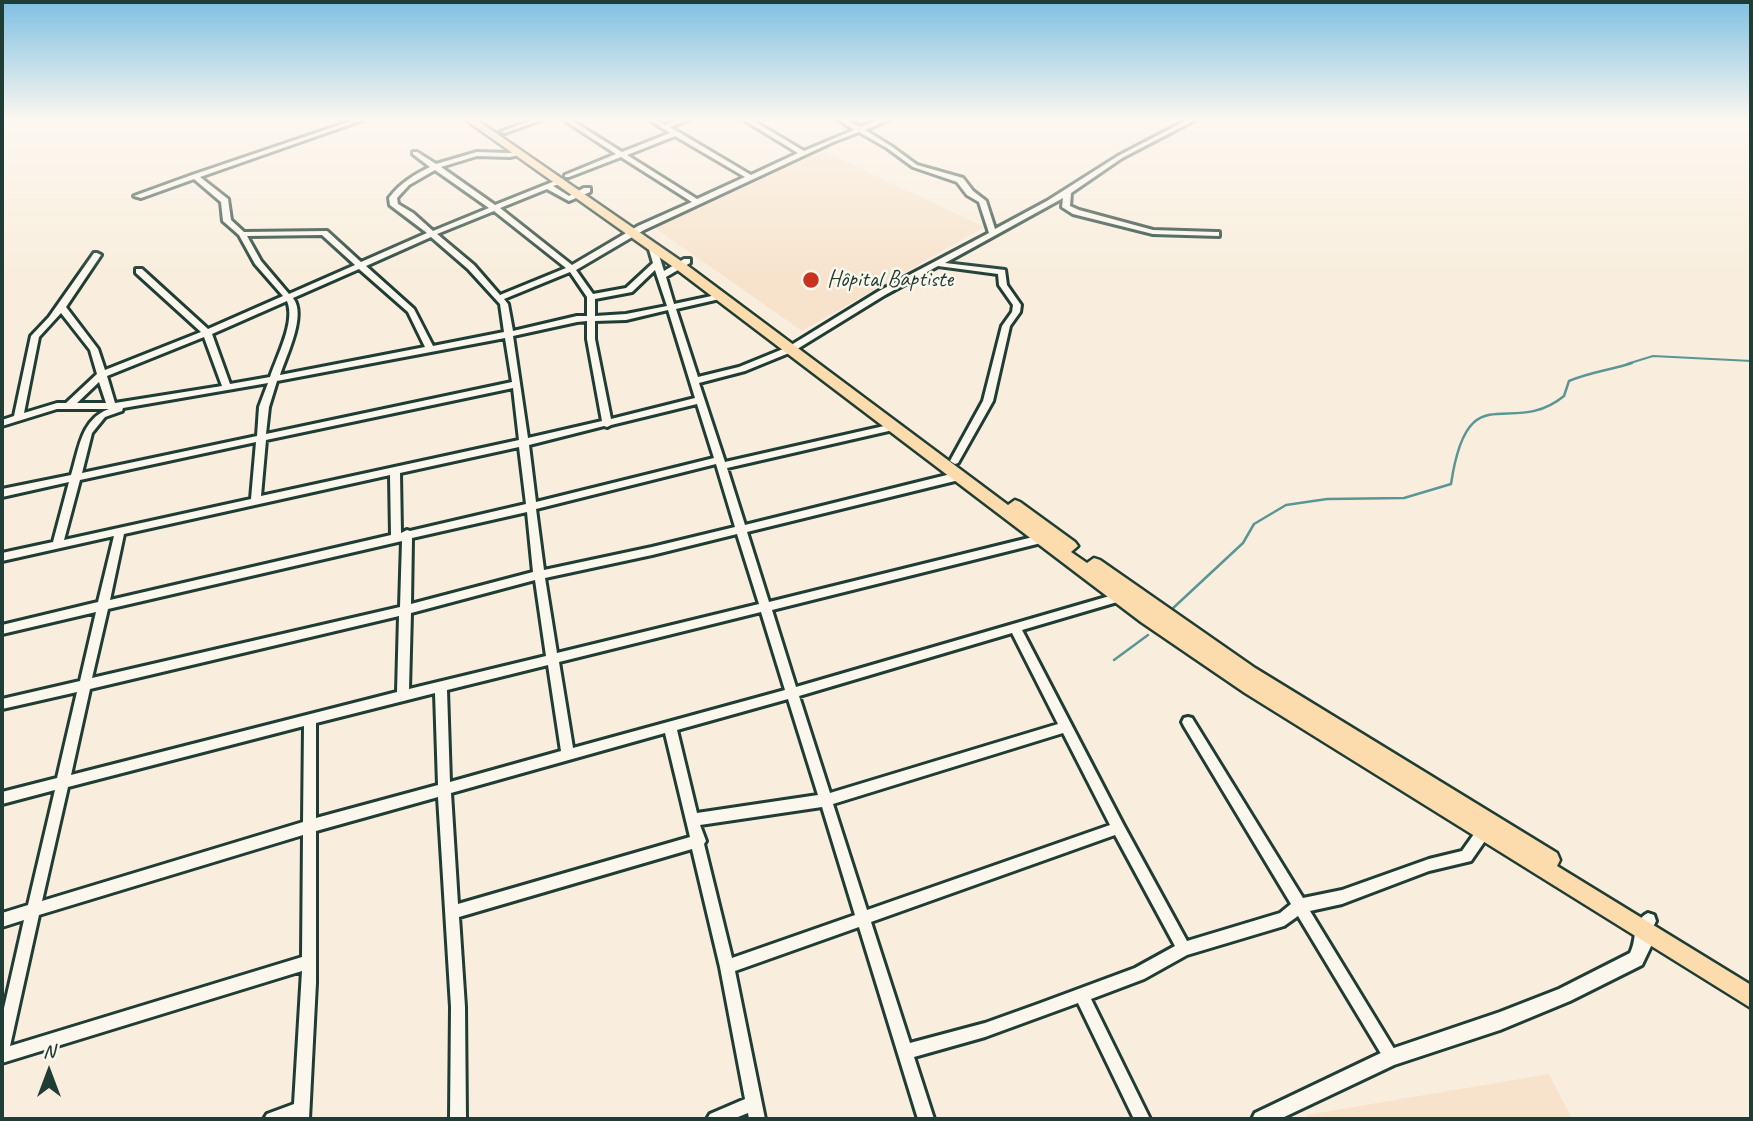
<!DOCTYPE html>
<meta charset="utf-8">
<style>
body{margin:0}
#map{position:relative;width:1753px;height:1121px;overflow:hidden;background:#f9eedd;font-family:Caveat,sans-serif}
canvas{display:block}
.frame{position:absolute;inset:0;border:4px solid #1f3d34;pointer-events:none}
.north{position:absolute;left:14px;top:1037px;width:70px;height:70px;-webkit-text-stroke:5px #fbf7ec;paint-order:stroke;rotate:0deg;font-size:19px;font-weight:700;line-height:28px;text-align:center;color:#1f3d34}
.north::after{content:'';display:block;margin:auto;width:24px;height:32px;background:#1f3d34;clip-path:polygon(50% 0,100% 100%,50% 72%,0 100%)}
</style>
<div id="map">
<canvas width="1753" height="1121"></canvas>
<div class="frame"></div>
<div class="north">N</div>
</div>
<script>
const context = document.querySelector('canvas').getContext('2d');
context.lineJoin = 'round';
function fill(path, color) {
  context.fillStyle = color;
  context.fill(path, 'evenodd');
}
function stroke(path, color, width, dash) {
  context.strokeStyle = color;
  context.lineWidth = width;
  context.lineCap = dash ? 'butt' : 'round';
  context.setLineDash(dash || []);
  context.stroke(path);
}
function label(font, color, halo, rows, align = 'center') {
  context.font = font + ' Caveat,sans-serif';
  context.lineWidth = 5;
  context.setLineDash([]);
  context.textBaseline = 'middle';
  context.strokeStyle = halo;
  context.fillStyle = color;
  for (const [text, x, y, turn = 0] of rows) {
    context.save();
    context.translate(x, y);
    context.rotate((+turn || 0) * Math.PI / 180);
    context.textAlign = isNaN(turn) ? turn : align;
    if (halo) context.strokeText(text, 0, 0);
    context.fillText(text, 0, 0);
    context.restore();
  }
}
fill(new Path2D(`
 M824,151L984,227L802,331L655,228Z
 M1549,1074L1572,1119H1308L1306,1115Z`), '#f7e3cc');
stroke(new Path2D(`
 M1627,364L1653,356L1751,361`), '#599696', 2);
stroke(new Path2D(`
 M1171,610L1243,543L1254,524L1286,505L1327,499L1404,498L1451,484C1468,371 1510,440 1564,396L1569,381C1590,372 1611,370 1632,363
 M1114,660L1148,635`), '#599696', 2.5);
const minor = new Path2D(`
 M354,120H363L200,177L228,199L231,220L244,232L327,231L361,262L427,233L390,205L389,198C400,183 414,175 430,167L413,154V152H417L436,164L477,152L510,153L520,151L523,153L522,154L510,157L477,156L441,167L495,205L560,179H563V183L553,186L569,196L584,188H590V192L569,201L547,189L500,208L572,265L638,226L692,202L621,157L569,177H565V175L616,154L564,120H571L622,152L670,133L650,120H658L665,125L679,120H688L670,127L751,175L798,153L744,120H752L804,151L854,130L839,120H847L860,127L879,120H888L865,130L891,146L917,165L963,178L973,191L986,201L995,229L1047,201L1118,156L1187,120H1195L1122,158L1071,193L1070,206L1079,210L1153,230L1216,232H1219V236L1153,234L1073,214L1062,207L1063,198L945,263L1005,270L1007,285L1021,305L1020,312L1010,326L993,401L958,463L955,464L950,461L983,401L1002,326L1012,312L1013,305L999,285L998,274L938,266L885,295L794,351L745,371L699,383L725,462L893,424L898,427L893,430L727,468L745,525L959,472L964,476L959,480L747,532L769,602L1041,535L1046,539L1041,543L772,610L796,687L1120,593L1124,594L1125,597L1124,600L1022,630L1123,824L1187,941L1280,913L1291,904L1184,726L1182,722L1184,718L1188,717L1192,718L1303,898L1342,890L1429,859L1462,851L1479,827L1484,825L1489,827L1490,831L1489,835L1471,861L1429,871L1342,904L1310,911L1396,1052L1398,1057L1396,1062L1391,1064L1386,1062L1298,916L1284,926L1187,955L1144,979L1091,999L1150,1119H1134L1078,1003L985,1037L914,1057L934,1119H918L859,927L735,971L765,1119H749L748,1113L733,1119H707L710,1114L745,1099L720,967L692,849L459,917L465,1007L466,1119H450L451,1007L438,797L316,831V983L309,1119H264L267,1114L294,1104L302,971L2,1063V1017L24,920L2,927V913L28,905L55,790L2,804V792L57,778L77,692L2,709V699L80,681L96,612L2,634V625L98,602L114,536L2,561V553L53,542L69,482L2,497V489L71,475C79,449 81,419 109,409H57L2,426V420L14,416L31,336L49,317L87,263L94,253H97L101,255L66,307L98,349L105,370L201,332L136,273V269H142L208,329L283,296L255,264L239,235L223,221L221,202L194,179L141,198L134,196L192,175ZM859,132L887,148L913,167L957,182L967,195L979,202L989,233L879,291L788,347L739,367L698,377L676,309L724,298L725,296L721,294L674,304L666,277L690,263V259H684L664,271L656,246L649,244L648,246L653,263L626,288L593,294L576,270L644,230L833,142ZM675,136L745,177L697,199L627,155ZM435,170L489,208L433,231L413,213L398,204L397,198L409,185ZM494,211L566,268L500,295L474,265L437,234ZM322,235L355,265L289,294L261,261L247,236ZM431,237L468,269L500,304L504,332L433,346L414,309L366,266ZM359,269L408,312L425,347L280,375C286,356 307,315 293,298ZM655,270L667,306L626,314L595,316V299L632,292ZM570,272L587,297V316H577L513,331L508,304L504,299ZM287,301C296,321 277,356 270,377L230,384L212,334ZM668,310L695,398L611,419L595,339V321L626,320ZM61,313L90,350L97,374L66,403H57L24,413L39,337ZM587,321V339L602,421L528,438L513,336L577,322ZM204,337L222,386L115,403L107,376ZM505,338L512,382L266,434L269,407L277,381ZM99,382L106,403H77ZM268,383L259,407L257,436L82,473L92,433L105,417L122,411L123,408ZM513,388L519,440L261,496L266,440ZM697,404L714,458L536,502L529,445L604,426L607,427L611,425ZM256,442L251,499L64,540L80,480ZM519,447L526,504L410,531L407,530L401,533L400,473ZM716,464L735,527L652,547L544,570L536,509ZM390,475L391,535L110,600L124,534ZM527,512L533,572L411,604L412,538ZM737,534L759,604L557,653L545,578L652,555ZM402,541L400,607L92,678L108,609ZM535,580L546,656L409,689L411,613ZM761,612L785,690L573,748L559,662ZM399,616L397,692L71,775L90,689ZM1012,633L1058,724L830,793L799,696ZM548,665L561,751L450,782L447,690ZM435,693L438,785L316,818V723ZM788,699L818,795L697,813L677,730ZM304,726L303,822L42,901L68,787ZM665,733L690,837L458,904L451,793ZM1063,733L1110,825L867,910L833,804ZM822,807L855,915L732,958L704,844L706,841L700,825ZM303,835L302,957L10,1046L39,915ZM1115,835L1175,946L1135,968L1038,1004L985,1023L910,1043L871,922Z
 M532,120H541L505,133L500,132Z`);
const tertiary = new Path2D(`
 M1648,913L1654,915L1656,921L1651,931L1652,944L1642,965L1570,1001L1500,1030L1394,1065L1280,1119H1252L1255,1113L1385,1051L1500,1012L1559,989L1630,953C1638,938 1631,921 1648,913Z`);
const primary = new Path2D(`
 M466,120H477L684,263L1008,505L1015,500L1020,502L1075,542L1078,546L1071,552L1087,563L1094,558L1100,560L1255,668L1557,853L1560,860L1557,866L1751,985V1008L1245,693L1141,622L676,269Z`);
stroke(minor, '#1f3d34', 6);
stroke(tertiary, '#1f3d34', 6);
stroke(primary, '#1f3d34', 5);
fill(minor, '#fbf7ec');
fill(tertiary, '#fbf7ec');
fill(primary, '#fcdcac');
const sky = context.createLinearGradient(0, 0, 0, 277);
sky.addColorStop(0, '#7ec0e2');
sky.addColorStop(0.43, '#fcf7f0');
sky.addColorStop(1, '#fcf7f000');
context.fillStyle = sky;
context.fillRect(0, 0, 1753, 277);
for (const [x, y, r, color] of [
 [811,280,9,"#c8321e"]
]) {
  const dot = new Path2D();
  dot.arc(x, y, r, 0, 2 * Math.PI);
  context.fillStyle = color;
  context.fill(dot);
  stroke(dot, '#fbf7ec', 2.5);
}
label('23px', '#1f3d34', '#fbf7ec', [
 ["Hôpital Baptiste",827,280]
], 'left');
</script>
